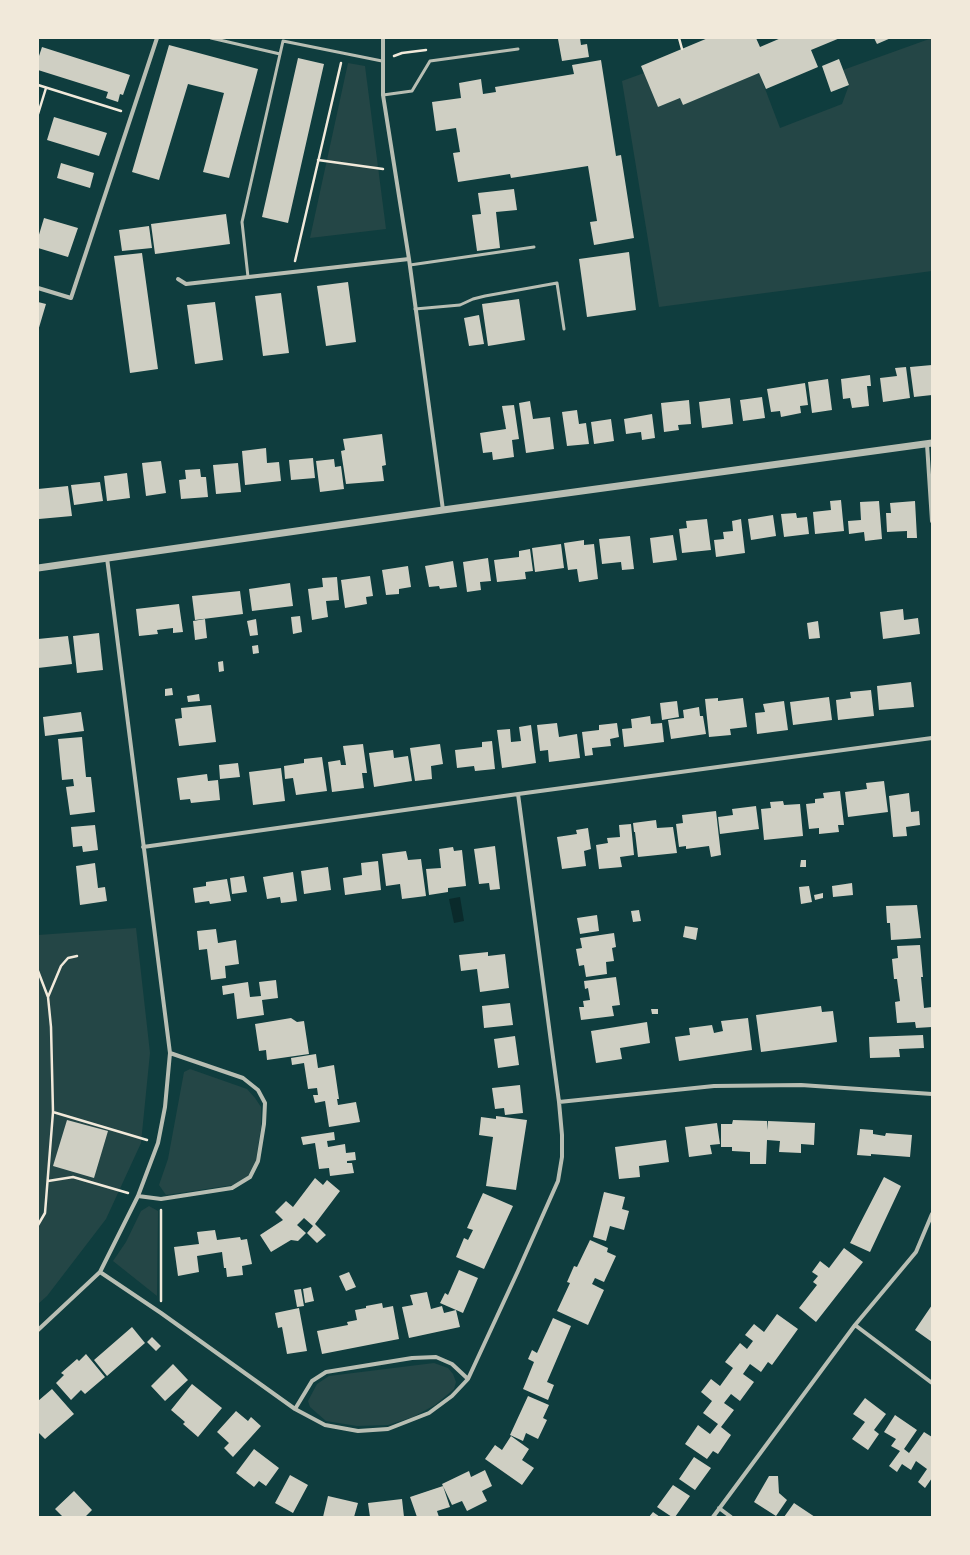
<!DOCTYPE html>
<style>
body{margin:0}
#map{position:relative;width:970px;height:1555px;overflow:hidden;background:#0f3d3e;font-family:"Work Sans",sans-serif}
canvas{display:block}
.frame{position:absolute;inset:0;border:39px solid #f1e9da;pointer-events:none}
</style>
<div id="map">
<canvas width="970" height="1555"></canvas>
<div class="frame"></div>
</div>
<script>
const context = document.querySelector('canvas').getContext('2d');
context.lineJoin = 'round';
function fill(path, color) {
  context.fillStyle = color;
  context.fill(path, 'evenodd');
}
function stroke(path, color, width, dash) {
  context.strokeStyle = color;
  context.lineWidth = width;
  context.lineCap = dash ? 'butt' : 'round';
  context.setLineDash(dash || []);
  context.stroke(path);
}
fill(new Path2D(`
 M932,38V271L659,307L622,81L644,73L658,107L680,98L683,105L759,73L780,128L842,104L849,85L843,70Z
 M348,63L365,66L386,229L310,238Z
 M136,928L150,1053L141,1143L106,1219L47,1296L38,1304V935Z
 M190,1069L247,1089L255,1098L261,1107V1127L256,1160L248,1176L233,1185L166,1195L159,1185L168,1159L184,1072Z
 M149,1206L158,1211L157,1296L113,1261L126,1242L141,1211Z
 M434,1363L448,1368L453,1374L456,1382L454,1389L435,1405L413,1417L388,1425L357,1426L326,1421L310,1407L308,1401L317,1384L329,1376Z`), '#244646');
fill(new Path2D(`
 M460,897L464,921L454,923L449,899Z`), '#0a2a2b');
fill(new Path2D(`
 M580,38L581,45L587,44L589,57L562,61L558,39Z
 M708,38H756L760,47L781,38H840L811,50L818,67L766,89L759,73L683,105L680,98L658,107L641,66Z
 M874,38H891L877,44Z
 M169,45L258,69L229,178L203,172L224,93L188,84L159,180L132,172Z
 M42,47L130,75L123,95L120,94L118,102L106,98L108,92L38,70V59Z
 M298,58L324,64L288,223L262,217Z
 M839,59L849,85L831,92L822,66Z
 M601,60L616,156L621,155L634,238L594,245L590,222L597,221L588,166L511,178L510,174L458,182L453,153L460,152L456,128L436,131L432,102L461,98L459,83L481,79L483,94L496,92L495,87L574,74L572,65Z
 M54,117L107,133L99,156L47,140Z
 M61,163L94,173L90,188L57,178Z
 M514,189L517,210L496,212L500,248L477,251L472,215L481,214L478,193Z
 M226,214L230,244L155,254L151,224Z
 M44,218L78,228L68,257L38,248V238Z
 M149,226L152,248L122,251L119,230Z
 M629,252L636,310L587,317L579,259Z
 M142,253L158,369L130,373L114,256Z
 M348,282L356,342L326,346L317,286Z
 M281,293L289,353L263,356L255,296Z
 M519,299L525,340L488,346L482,304Z
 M38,302L46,304L38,331Z
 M215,302L223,360L195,364L187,305Z
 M479,315L484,344L469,346L464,318Z
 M932,365V395L914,397L910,367Z
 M906,367L910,398L883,402L880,378L897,376L895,368Z
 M870,375L871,386H867L869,406L852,408L850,398L843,399L841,379Z
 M828,379L832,410L812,413L808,382Z
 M805,383L808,405L800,406L801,413L781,417L780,411L771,412L767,389Z
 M762,397L765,418L743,421L740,400Z
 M730,398L733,424L702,428L699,402Z
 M689,400L691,424L678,425L679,430L664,432L661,403Z
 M530,401L533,419L550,417L554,449L526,453L519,403Z
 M514,405L519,439L512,440L514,457L493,460L492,452L483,453L480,433L506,429L502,406Z
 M577,410L579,424L586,423L589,444L567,446L562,412Z
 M652,414L655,438L642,440L641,432L626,434L624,419Z
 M611,419L614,441L594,444L591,422Z
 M382,434L386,465L382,466L384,481L346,484L341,451L345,450L343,439Z
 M266,448L267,463L279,462L281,481L245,485L242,451Z
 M313,458L315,478L291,480L289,460Z
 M334,459L335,467L341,466L344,489L320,492L316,461Z
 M161,461L166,493L146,496L142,463Z
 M238,463L241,492L216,494L213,465Z
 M200,469L201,477H206L208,497L181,499L179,480L186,479L185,470Z
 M127,473L130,498L107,501L104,476Z
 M100,482L103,501L74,505L71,485Z
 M68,486L72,516L39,519L38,489Z
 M841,500L844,531L815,534L813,512L831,510L830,501Z
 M879,501L882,539L865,541L864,532L849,534L848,521L861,520L860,502Z
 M915,501L917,538H907V531L887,532L886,513H891L890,503Z
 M796,513L797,518L807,517L809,534L784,537L781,514Z
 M773,515L776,536L751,540L748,519Z
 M707,519L711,550L682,553L679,529L687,528L686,521Z
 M741,519L745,553L716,557L714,540L724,539L723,532L733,531L732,521Z
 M673,535L677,560L653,563L650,538Z
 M630,536L634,569L622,570L621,562L602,564L599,539Z
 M584,540V545L594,544L598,579L579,582L577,569L568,570L564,543Z
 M561,544L564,568L535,572L532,548Z
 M530,549L533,571L525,572L526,579L497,582L494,560L519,557V551Z
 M488,558L491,581L480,582L481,590L467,592L463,562Z
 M453,561L457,587L440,589L439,586L429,587L425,566Z
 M408,566L411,587L399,589V594L386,595L382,570Z
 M370,576L373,596L366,597L367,604L345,608L341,580Z
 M337,577L339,600L326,601L328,617L312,620L308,589L323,587L322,578Z
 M290,583L293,606L252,611L249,589Z
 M240,591L243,614L195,620L192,596Z
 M179,604L183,632L173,633V628L157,630L158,634L139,636L136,609Z
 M903,609L904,620L918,618L920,634L883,639L880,612Z
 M300,616L302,632L293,634L291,617Z
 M205,619L207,638L195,640L193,621Z
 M256,619L258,635L250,636L247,621Z
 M818,621L820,638L809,639L807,623Z
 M99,633L103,670L77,673L73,636Z
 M68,636L72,664L38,668V639Z
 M258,645L259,653L253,654L252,646Z
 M223,661L224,671L219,672L218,662Z
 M911,682L914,707L879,710L877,686Z
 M172,688L173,695L165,696V689Z
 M871,690L874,716L838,720L836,700L851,698L850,692Z
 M199,694L200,701L188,702L187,696Z
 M829,697L832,720L793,725L790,702Z
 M718,698V701L743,698L747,727L730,729L731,735L709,737L705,699Z
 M677,701L679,717L662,720L660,703Z
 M784,701L788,730L757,734L755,713L765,712L763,704Z
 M211,705L216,742L179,746L175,719L182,718L181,708Z
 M699,707L700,716H703L706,734L671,739L668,720L684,718L683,710Z
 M81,712L84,731L45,736L43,717Z
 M650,716L651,724L662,723L664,742L624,747L622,729L632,728L631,719Z
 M557,723L559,737L577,734L580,758L549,762L548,750L540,751L537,725Z
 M617,723L619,737L610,739L611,746L592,748L593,755L585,756L582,732L599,730V725Z
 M531,725L536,763L502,768L497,730L510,729L511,742L521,741L519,727Z
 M82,737L86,777H91L95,812L70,815L66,787L74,786L73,779L62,780L58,739Z
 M492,741L495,769L475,771L474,766L457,768L455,750L482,747V742Z
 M363,744L367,773H362L364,788L332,792L328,762L340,760L341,765H346L343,746Z
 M440,744L443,764L431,766L432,779L415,781L410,748Z
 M393,750L394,758L408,756L412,781L374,787L369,753Z
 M322,757L327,791L296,795L293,778L285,779L284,766L304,763V759Z
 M238,763L240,777L220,779L219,765Z
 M281,768L285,801L253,805L249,772Z
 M207,774L208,781L218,780L220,800L191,803L190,799L180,800L177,778Z
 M884,781L888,812L848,817L845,792L867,789L866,783Z
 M840,791L844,825H838L839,832L819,834V828L809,829L806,804L815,803V799L824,798L823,793Z
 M909,793L911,812L919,811L920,825L906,827L907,836L893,837L889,796Z
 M783,801L784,805L800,804L803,836L764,840L761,809L771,808L770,802Z
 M756,806L759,829L720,834L718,817L733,815L732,809Z
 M716,811L721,855L711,857L709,846L686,849V846L679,847L676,824L683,823L682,815Z
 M656,820L657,828L673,827L677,853L638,857L635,832H634L633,823Z
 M631,824L634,855L620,857L622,867L599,869L596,845L608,843L607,838L620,837L619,825Z
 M95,825L98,850L83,852L82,846L73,847L71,827Z
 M588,828L591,849L584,851L586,866L562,869L557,837L577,834L576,830Z
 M495,846L500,889L490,890L489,883L479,884L474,849Z
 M453,847L454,851L462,850L466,886L448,888V892L429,895L426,869L441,868L439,849Z
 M406,851L408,860L421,859L426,896L402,899L400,884L386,886L382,854Z
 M801,860H806V867H800Z
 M378,861L381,890L345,895L343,878L362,875L361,863Z
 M95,863L98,888L105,887L107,901L80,905L76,866Z
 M328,867L331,890L304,894L301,871Z
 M293,872L297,901L281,903L280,897L267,899L263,877Z
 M244,876L247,892L232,894L230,878Z
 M227,879L231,901L210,904L209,901L195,903L193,888L206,886V882Z
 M852,883L853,895L833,897L832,886Z
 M809,886L812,902L801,904L799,887Z
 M823,893V898L815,900L814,895Z
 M917,905L921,938L891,940L890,923H887L886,906Z
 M639,910L641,921L633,922L631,911Z
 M597,915L599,931L580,934L577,918Z
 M685,926L698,928L696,940L683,937Z
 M216,929L218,943L236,940L239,964L225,966L226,978L211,980L207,949L199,950L197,931Z
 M614,933L616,947L612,948L614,961L606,962L607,974L586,977L584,965L579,966L576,949L582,948L580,938Z
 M920,945L923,977H921L924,1008L932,1007V1027L916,1028L915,1022L897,1023L895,1002L900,1001L897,979H894L892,959L898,958L897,946Z
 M488,952V956L505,954L509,988L480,992L477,969L461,971L459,955Z
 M616,977L620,1005L612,1006L614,1016L581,1020L579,1007H584L583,1001L590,1000L588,988L585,989L584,981Z
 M276,980L278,998L262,1000L264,1015L237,1019L234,993L223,995L222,986L248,982L250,997L261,996L259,982Z
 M510,1003L513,1025L484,1028L482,1006Z
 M821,1006L822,1012L833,1011L837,1042L761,1052L756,1015Z
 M651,1009H658V1014H652Z
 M291,1018L297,1022L304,1021L309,1054L267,1060L266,1050L259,1051L255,1024Z
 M748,1018L752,1050L679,1061L675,1037L690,1035L689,1028L712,1025L714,1033L723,1031L721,1021Z
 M647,1022L650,1043L620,1048L622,1059L596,1063L591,1031Z
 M923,1035L924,1048L899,1049L900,1057L870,1058L869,1037Z
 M515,1036L519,1065L498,1068L494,1039Z
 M316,1054L318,1068L334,1065L339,1099H337L338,1105L356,1102L360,1122L329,1127L325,1101L315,1103L313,1095H318L317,1088L308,1089L304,1063L292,1065L291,1058Z
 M520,1085L523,1113L505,1115L504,1108L495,1109L492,1088Z
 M496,1116L527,1120L516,1190L486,1186L493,1137L479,1135L481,1117L496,1119Z
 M67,1120L108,1131L94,1178L53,1166Z
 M733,1120L767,1121V1130L768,1121L815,1123L814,1145L801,1144V1153L779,1152L780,1141L767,1140L766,1164H750V1152L732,1151V1147H721V1124H732Z
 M717,1123L720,1144L710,1145L712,1154L689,1157L685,1127Z
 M860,1129L873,1130V1134L885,1136L886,1133L912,1135L910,1157L871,1154V1156L857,1155Z
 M334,1132L335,1140L327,1141L328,1147L345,1144L346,1153L355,1152L356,1160L347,1161V1163H352L354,1173L330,1176L329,1168L319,1169L315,1143L303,1145L301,1137Z
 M666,1140L669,1162L639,1166L640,1177L619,1179L615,1147Z
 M884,1177L901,1186L870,1252L850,1243Z
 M315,1178L323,1185L327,1180L340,1191L315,1224L326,1235L317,1243L307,1233L313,1226L304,1218L297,1225L306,1233L298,1241L291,1240L271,1252L260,1235L283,1220L275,1212L286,1201L293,1207Z
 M604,1192L625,1197L622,1209L629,1211L624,1230L610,1226L606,1241L593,1237Z
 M483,1193L513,1206L484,1269L456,1257L464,1238L468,1240L473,1230L467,1228Z
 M215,1230L217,1240L240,1237L241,1240L247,1239L252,1264L242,1266L243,1275L227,1277L226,1268H224L222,1252L197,1256L199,1272L178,1276L174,1247L199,1244L197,1232Z
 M590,1240L608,1248L607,1252L616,1256L604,1282L595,1278L592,1284L604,1290L588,1325L557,1311L570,1283L567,1282L574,1266L577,1267Z
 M844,1248L863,1262L816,1322L799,1308L817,1285L813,1282L818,1276L812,1272L820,1261L829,1268Z
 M459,1270L478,1278L463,1313L440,1303L445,1293L448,1295Z
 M349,1272L356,1287L346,1291L339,1276Z
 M311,1287L314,1301L305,1303L303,1289Z
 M301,1289L304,1306L297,1307L294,1290Z
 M427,1292L431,1309L442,1306L444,1313L456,1310L460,1327L409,1338L402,1307L413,1305L410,1295Z
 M382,1303L383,1308L393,1306L399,1339L322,1354L317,1331L348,1325L347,1322L357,1320L355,1310L366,1308V1306Z
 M932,1305V1342L915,1330Z
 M299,1308L307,1351L287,1354L282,1327L278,1328L275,1313Z
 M777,1314L798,1329L772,1365L768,1362L761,1372L750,1364L743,1374L754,1382L740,1401L731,1394L724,1403L734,1410L721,1427L731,1435L718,1454L713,1451L707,1459L685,1444L698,1425L710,1434L718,1424L703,1413L712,1401L701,1392L711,1379L720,1386L733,1368L725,1362L740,1343L747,1349L753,1341L745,1335L754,1324L764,1332Z
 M553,1318L571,1326L547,1382L554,1385L548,1400L523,1389L534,1362L528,1359L532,1350L537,1353Z
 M132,1327L145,1343L107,1376L94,1360Z
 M152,1337L161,1346L156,1351L147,1342Z
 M86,1354L105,1377L85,1394L81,1390L71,1400L56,1383L64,1375L61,1373L77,1359L79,1361Z
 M173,1364L188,1380L165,1401L151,1386Z
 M192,1384L222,1408L198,1437L183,1424L185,1422L171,1410Z
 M52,1389L74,1414L45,1439L38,1432V1401Z
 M528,1396L549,1405L543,1418L547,1420L538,1439L526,1433L523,1441L510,1435Z
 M865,1398L886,1414L874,1430L879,1434L868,1450L852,1439L865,1422L853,1414Z
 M236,1411L248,1421L251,1417L261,1426L233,1457L224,1448L229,1443L217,1432Z
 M895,1415L917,1430L904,1449L909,1453L924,1432L932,1437V1478L925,1488L918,1482L927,1469L916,1461L911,1470L902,1464L897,1472L889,1466L900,1451L891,1446L896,1439L884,1432Z
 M511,1436L529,1449L522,1460L534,1468L522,1485L485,1459L495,1445L502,1450Z
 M254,1449L279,1468L266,1486L259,1481L254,1487L236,1473Z
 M694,1457L711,1468L695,1490L679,1479Z
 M485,1470L492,1486L482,1491L487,1501L467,1511L462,1501L452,1505L442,1484L469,1471L471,1477Z
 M290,1475L308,1485L293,1513L275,1503Z
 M769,1476H778L779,1493L787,1500L776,1516L754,1502Z
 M673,1485L690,1496L675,1517H672L657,1507Z
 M443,1486L450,1507L437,1511L439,1517H417L410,1497Z
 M74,1491L92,1510L85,1517H63L55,1509Z
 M328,1496L358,1503L354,1517H323Z
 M402,1499L404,1517H370L368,1503Z
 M794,1503L815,1517H784Z
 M653,1512L660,1517H649Z`), '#cfcfc3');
stroke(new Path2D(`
 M679,38L682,49
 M394,56L402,53L426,50
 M38,85L121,111
 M38,114L46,88
 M318,160L383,169
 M295,261L341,63
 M38,971L48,997L51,1027L53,1112L45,1213L38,1225
 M48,997L61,966L68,958L77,956
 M53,1112L147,1140
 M48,1181L73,1177L128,1193
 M161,1210V1301`), '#f1e9da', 2.5);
stroke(new Path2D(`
 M211,38L280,54
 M383,95L412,91L430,61L518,49
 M410,265L534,247
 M248,277L242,222L283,41L382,61
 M415,309L460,305L473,299L485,296L557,283L564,329`), '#b8beb3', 3);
stroke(new Path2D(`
 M383,38V95L409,259L443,510
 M178,279L186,284L409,259
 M38,288L71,298L157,38
 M927,444L932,521
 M143,847L518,794L932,738
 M559,1102L714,1086L801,1085L932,1094
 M138,1196L161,1199L232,1188L250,1177L258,1161L264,1124L265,1103L258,1090L243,1078L170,1053
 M100,1272L161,1313L295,1409L325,1425L358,1431L388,1429L429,1413L452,1396L468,1379L518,1271L558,1181L562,1157V1135L559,1102L518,794
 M855,1325L932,1383
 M38,1330L100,1272L138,1196L158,1143L165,1107L170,1053L107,558
 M295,1409L312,1381L326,1372L412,1358L436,1357L452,1364L468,1379
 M719,1508L731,1517
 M713,1517L855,1325L916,1252L932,1214`), '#b8beb3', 4);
stroke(new Path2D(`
 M38,568L443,510L932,443`), '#b8beb3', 7);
</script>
